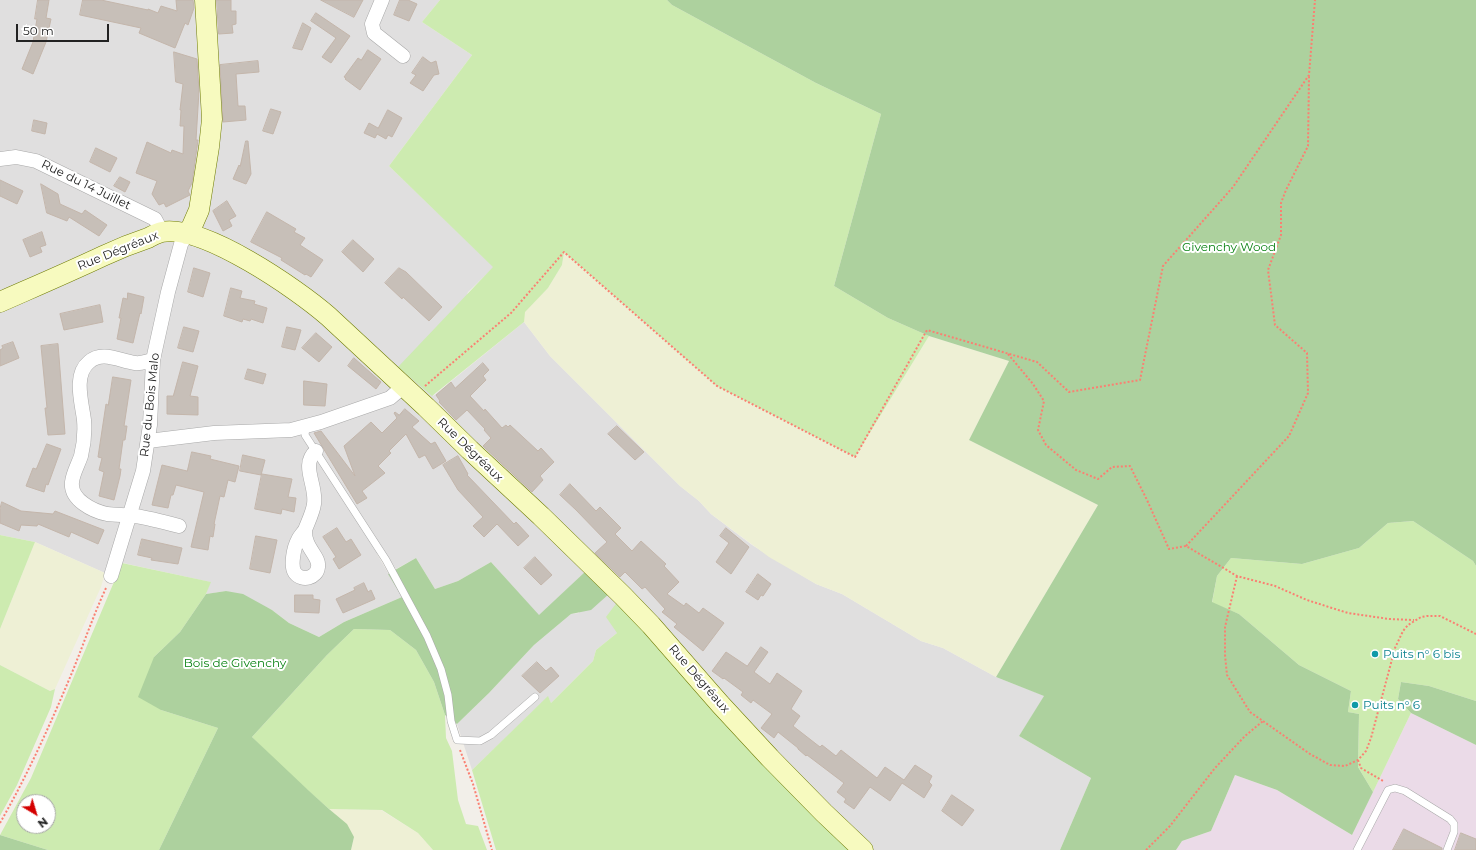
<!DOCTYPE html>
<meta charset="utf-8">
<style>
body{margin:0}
#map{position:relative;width:1476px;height:850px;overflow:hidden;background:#f2efe9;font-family:Montserrat,sans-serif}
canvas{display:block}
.north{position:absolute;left:16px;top:794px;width:40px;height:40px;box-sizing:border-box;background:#fff;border:1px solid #a7a7a7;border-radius:50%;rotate:142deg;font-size:11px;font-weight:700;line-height:16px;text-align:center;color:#222}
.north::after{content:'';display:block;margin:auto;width:14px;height:18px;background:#d40000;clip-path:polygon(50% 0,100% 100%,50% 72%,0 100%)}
.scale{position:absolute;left:16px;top:24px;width:93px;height:18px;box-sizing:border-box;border:2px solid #222;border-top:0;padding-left:5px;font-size:12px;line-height:14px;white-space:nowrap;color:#222;-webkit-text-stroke:3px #fff;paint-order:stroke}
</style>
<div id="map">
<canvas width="1476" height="850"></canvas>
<div class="north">N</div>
<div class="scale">50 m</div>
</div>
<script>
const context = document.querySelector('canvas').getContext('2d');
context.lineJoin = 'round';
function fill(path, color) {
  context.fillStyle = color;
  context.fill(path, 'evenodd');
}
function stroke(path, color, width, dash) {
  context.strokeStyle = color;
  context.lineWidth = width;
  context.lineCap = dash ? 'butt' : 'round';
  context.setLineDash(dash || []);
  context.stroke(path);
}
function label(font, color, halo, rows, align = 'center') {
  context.font = font + ' Montserrat,sans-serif';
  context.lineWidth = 4;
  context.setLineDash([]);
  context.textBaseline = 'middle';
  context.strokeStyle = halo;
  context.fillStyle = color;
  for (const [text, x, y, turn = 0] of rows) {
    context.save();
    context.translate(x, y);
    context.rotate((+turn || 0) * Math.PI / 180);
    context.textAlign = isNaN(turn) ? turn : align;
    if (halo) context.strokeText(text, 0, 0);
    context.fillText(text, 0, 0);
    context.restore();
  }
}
fill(new Path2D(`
 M0,0H440L422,22L472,55L389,166L494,267L468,292L433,396L524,322L550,356L680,486L699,501L711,514L752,545L816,584L842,594L921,641L943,648L996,677L1045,696L1019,736L1091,778L1060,850H850L617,633L596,650L593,661L551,703L548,697L472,770L457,724L489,693L534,645L571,614L579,613L587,570L539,616L491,562L458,581L435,589L416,558L396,569L383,550L377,554L402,597L344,622L319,637L289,623L272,610L226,591L206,594L210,582L123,563L109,574L105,573L35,542L0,535Z`), '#e0dfdf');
fill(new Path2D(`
 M1411,713L1476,745V850H1176L1182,841L1211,831L1235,775L1277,790L1352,835Z`), '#ebdbe8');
fill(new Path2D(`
 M564,252L717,386L855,457L929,336L1009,361L969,440L1098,505L996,677L943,648L921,641L842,594L816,584L769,557L711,514L699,501L680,486L550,356L524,322V312L548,288L562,265Z
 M35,542L105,573L101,587L55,689L50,691L0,665V629Z
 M329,809L381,810L418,833L433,850H351L354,837Z`), '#eef0d5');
fill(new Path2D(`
 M440,0H667L672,5L816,83L881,114L834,286L888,318L929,336L855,457L717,386L564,252L562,265L548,288L525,312L524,322L432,396L398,367L493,267L389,166L472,55L422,22Z
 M1413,521L1473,561L1476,566V701L1429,686L1401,682L1398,699L1411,713L1373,792L1358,767L1359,714L1348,712L1351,691L1299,665L1239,614L1212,603L1217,576L1231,558L1302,564L1359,548L1388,523Z
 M0,535L35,542L0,629Z
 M122,563L211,582L206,594L180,632L154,657L161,710L218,728L159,850H48L0,835L31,778ZM24,802H48V826H24Z
 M618,601L850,850H496L472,770L548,696L551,703L593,661L596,650L617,633L606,617Z
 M354,629L390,630L416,650L434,682L445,715L446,738L452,751L458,800L466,824L478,826L487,850H433L418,833L382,810L329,809L278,764L252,737L327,655Z
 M0,665L50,691L55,689L51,707L17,785L0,816Z`), '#cdebb0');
fill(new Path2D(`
 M667,0H1476V566L1473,561L1413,521L1388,523L1359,548L1302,564L1231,558L1217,576L1212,602L1239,614L1299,665L1351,691L1348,712L1359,714L1358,767L1373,792L1352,835L1277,790L1235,775L1211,831L1182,841L1176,850H1060L1091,778L1019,736L1044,696L996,677L1098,505L969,440L1009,361L929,336L888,318L834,286L881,114L816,83L672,5Z
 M416,558L435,589L458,581L491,562L539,615L587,570L610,593L591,610L571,614L534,645L489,693L457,724L445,715L434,682L416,650L390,630L354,629L327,655L252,737L308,790L329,809L347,824L354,837L351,850H159L218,728L161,710L138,697L154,657L180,632L206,594L226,591L243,594L272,610L289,623L319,637L344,622L402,597L388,574Z
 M1401,682L1429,686L1476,701V745L1411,713L1398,699Z
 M0,835L48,850H0Z`), '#add19e');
const building = new Path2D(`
 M38,0H49L46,18L51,19L46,42L33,74L22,69L33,42L37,19H35Z
 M83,0H101L148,10V9L158,13L161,6L177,11L176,0H193L194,8L188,25L185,23L175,48L139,33L141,28L80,15Z
 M217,0H231V11H236V24L232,25L233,33L219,34Z
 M321,0H363L354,17Z
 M400,0H408L417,4L409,21L394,15Z
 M316,13L350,36L331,63L322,57L336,38L311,21Z
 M303,23L311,28L302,50L293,48Z
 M368,50L381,59L360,90L345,79L346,78L344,77L358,58L361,60Z
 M174,52L197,59L199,91L196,140H198L192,183L188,191L190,195L166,207L164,203L159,205L152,194L157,181L136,173L147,142L171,153L172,150L183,154L184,126H180L181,110H180L183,84L176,82Z
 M423,57L431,63L436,61L439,74L434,75L423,91L410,83L416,75L412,73Z
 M258,61L259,72L236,74L238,106H245L246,120L223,122L220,65Z
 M271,109L281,112L273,134L263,131Z
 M388,110L402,118L392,137L388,135L386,139L377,134L375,138L364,133L369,123L378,128Z
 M34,120L47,123L45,134L32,131Z
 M246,141H248L251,174L246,184L233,179L239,165L240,166Z
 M96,148L117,158L110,172L90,162Z
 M120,177L130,182L125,192L114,186Z
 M0,180L23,191L17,204L0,196Z
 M41,184L58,194L60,204L82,214L85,210L107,225L99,236L69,217L67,221L47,213Z
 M227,201L236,216L229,220L232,226L223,231L213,211Z
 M267,212L296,229L294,232L305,238L300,245L323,260L311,277L306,274L305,275L281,260L282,258L251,242Z
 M42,232L46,245L40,247L42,252L30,257L23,240Z
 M353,240L374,259L363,272L342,252Z
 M194,268L210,273L203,297L188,292Z
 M399,268L406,272L442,307L429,321L403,297L402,299L385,283Z
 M231,288L242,291L240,298L255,301L254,304L267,308L263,323L251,319L250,321L243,319L242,322L224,316Z
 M128,293L144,297L141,314L140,313L133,343L117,339L121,318H119L123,298L127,299Z
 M100,305L103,322L64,330L60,314Z
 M184,327L199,331L193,352L178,348Z
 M287,327L301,330L295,350L282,347Z
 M316,333L332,347L319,362L302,348Z
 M13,342L19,358L0,366V350L3,348L2,346Z
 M58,344L65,434L48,435L45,408H47L41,346Z
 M354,358L381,382L376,389L348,366Z
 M183,362L198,366L190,396L198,397V415L167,414V396H173Z
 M483,363L489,370L483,376L486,380L470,396L484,411L485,409L502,428L506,425L508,427L510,425L538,451L541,448L554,462L540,476L543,480L532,492L483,446L491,438L484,430L485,429L467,410L456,420L439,402L440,401L436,395L451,382L455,388Z
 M248,369L266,374L263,384L245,379Z
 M113,377L131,380L124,426H127L125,440H123L119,469H121L120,476L114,500L99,496L104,472L99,470L102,458L98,457L106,404L108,405Z
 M304,381L327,384L325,406L304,405Z
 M405,409L419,421L412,427L431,444L435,442L446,461L433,469L425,455L419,458L406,434L389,451L391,453L378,466L385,473L362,491L367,498L357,504L314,433L321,431L355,476L344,446L371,422L382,433L397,418L394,413L395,412L399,415Z
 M617,426L644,452L635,460L608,434Z
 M47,444L61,449L48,485L46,484L44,492L26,486L33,468L36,469Z
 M192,452L211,456L210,459L239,466L235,482L228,480L224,497L220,496L214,524H215L213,537L210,536L208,550L191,547L204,492L176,485L173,495H171L168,508L152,505L162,465L187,471Z
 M243,455L265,460L261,475L240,471Z
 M458,456L468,474L467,475L514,524L516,522L529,536L518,546L497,524L484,537L473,526L483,517L458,490L443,465Z
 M262,474L292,479L288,497L296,498L294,512L282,509L281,514L255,509Z
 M570,484L596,511L600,507L621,528L615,534L632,551L641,541L666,564L664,566L679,582L667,594L684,606L686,603L699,613L703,608L724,623L703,651L674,627L677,624L662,612L665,609L645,587L642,589L625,572L620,577L595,553L607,542L576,510L560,495Z
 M2,502L21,511L53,514L55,511L104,530L98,544L71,532L69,537L38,524L37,526L21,525L19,531L0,523V509Z
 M337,528L346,542L351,539L361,555L339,569L333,559L336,557L323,537Z
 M726,528L749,547L731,574L716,562L729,543L720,536Z
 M256,536L277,540L270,573L250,569Z
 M142,539L182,548L178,564L151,560L152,558L138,555Z
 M535,557L552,575L541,585L524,568Z
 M758,574L771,584L763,596L761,595L758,600L746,592Z
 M364,583L368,592L371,590L375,599L343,613L336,599L355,590L354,588Z
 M295,595H313V599L320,600L319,613L295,612Z
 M761,647L768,652L754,672L770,684L777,673L802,691L791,709L800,716L793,726L820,747L822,745L836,756L841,750L877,778L885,767L904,780L915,765L932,776L929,782L932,785L924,798L902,783L890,801L870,787L854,809L844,802L846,799L837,792L844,783L807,755L806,756L798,749V748L778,732L774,738L761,728L772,714L753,700L751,703L741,695L743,692L724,678L723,679L712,671L726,652L747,666Z
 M537,662L546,671L551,667L559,676L540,693L522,676Z
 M952,795L974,810L962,826L942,811Z
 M1404,829L1442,848V850H1393Z
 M1461,833L1476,839V850H1455Z`);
fill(building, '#c7bfb8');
stroke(building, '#c4b6ab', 1);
const lane = new Path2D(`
 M306,427L305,435L386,560L427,636L441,669L448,695L451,721L457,740L480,741L491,735L535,697
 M1357,850L1388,790L1395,788L1405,791L1450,819L1454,824V832L1447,850`);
const street = new Path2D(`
 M382,0L372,24L374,33L403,56
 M0,159L16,157L36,161L155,219L162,232
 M153,360C147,361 141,364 135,363C120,361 102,350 89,362C73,375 82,403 84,420C85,432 84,444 81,456C78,465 73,473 72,482C70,500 93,511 107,514C116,515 125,515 135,516C149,518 164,522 179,526
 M148,441L214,433L291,430L321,422L390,398L404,386
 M305,530C303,533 299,537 298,540C294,547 290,566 295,573C302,582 317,578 318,567C320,556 304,548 305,530C308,522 313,512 314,504C317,485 300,465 316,451
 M111,576L143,471L150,425L153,360L168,292L181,244L187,234`);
const secondary = new Path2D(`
 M187,234L192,226L199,210L209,147L212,119L205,0
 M0,302C34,287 69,272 103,256C118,249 133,243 148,238C152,236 157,233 162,232C203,224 297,289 328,316L426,407L470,450L541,516L623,596L651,625L720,704L770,758L824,813L863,850`);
stroke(lane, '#a9a9a9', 8);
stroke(street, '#a9a9a9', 15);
stroke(secondary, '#707d05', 21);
stroke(new Path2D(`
 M1008,354L1033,384L1044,401L1038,430L1046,445L1076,470L1098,479L1112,467L1130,466L1147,500L1169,549L1186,546L1237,576L1275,586L1307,600L1332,608L1348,613L1389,619L1414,620
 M425,386L511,313L564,252L717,386L855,457L927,330L1037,362L1069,392L1140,380L1163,266L1233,187L1309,75L1315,0
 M1186,546L1289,436L1308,393L1307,353L1275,325L1268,270L1281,235V203L1286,190L1308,146L1309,76
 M1237,576L1225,627V655L1227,675L1250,712L1310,754L1330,765L1345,766L1358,760L1366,751L1371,738L1395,648L1403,631L1408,625L1421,617L1427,616H1440L1476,634
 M460,750L473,784L492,850
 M1358,760L1361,768L1383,781
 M0,823C27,776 50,725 71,675C83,646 93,616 106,588
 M1146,850L1170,826L1215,768L1245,736L1263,721`), '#fa8072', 2, [2, 2]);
stroke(lane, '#fff', 7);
stroke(street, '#fff', 14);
stroke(secondary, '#f7fabf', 20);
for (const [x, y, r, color] of [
 [1375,654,4,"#0f9aa8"],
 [1355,705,4,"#0f9aa8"]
]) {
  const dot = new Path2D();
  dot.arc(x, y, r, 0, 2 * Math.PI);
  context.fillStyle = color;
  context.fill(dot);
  stroke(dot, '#fff', 1.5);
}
label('12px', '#222', '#fff', [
 ["Rue du 14 Juillet",86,185,26],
 ["Rue Dégréaux",118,251,-22],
 ["Rue du Bois Malo",150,405,-84],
 ["Rue Dégréaux",470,450,44],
 ["Rue Dégréaux",699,679,49]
]);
label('12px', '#0c8416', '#fff', [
 ["Givenchy Wood",1229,247],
 ["Bois de Givenchy",235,663]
]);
label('12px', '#0d838f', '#fff', [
 ["Puits n° 6 bis",1383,654],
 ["Puits n° 6",1363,705]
], 'left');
</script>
